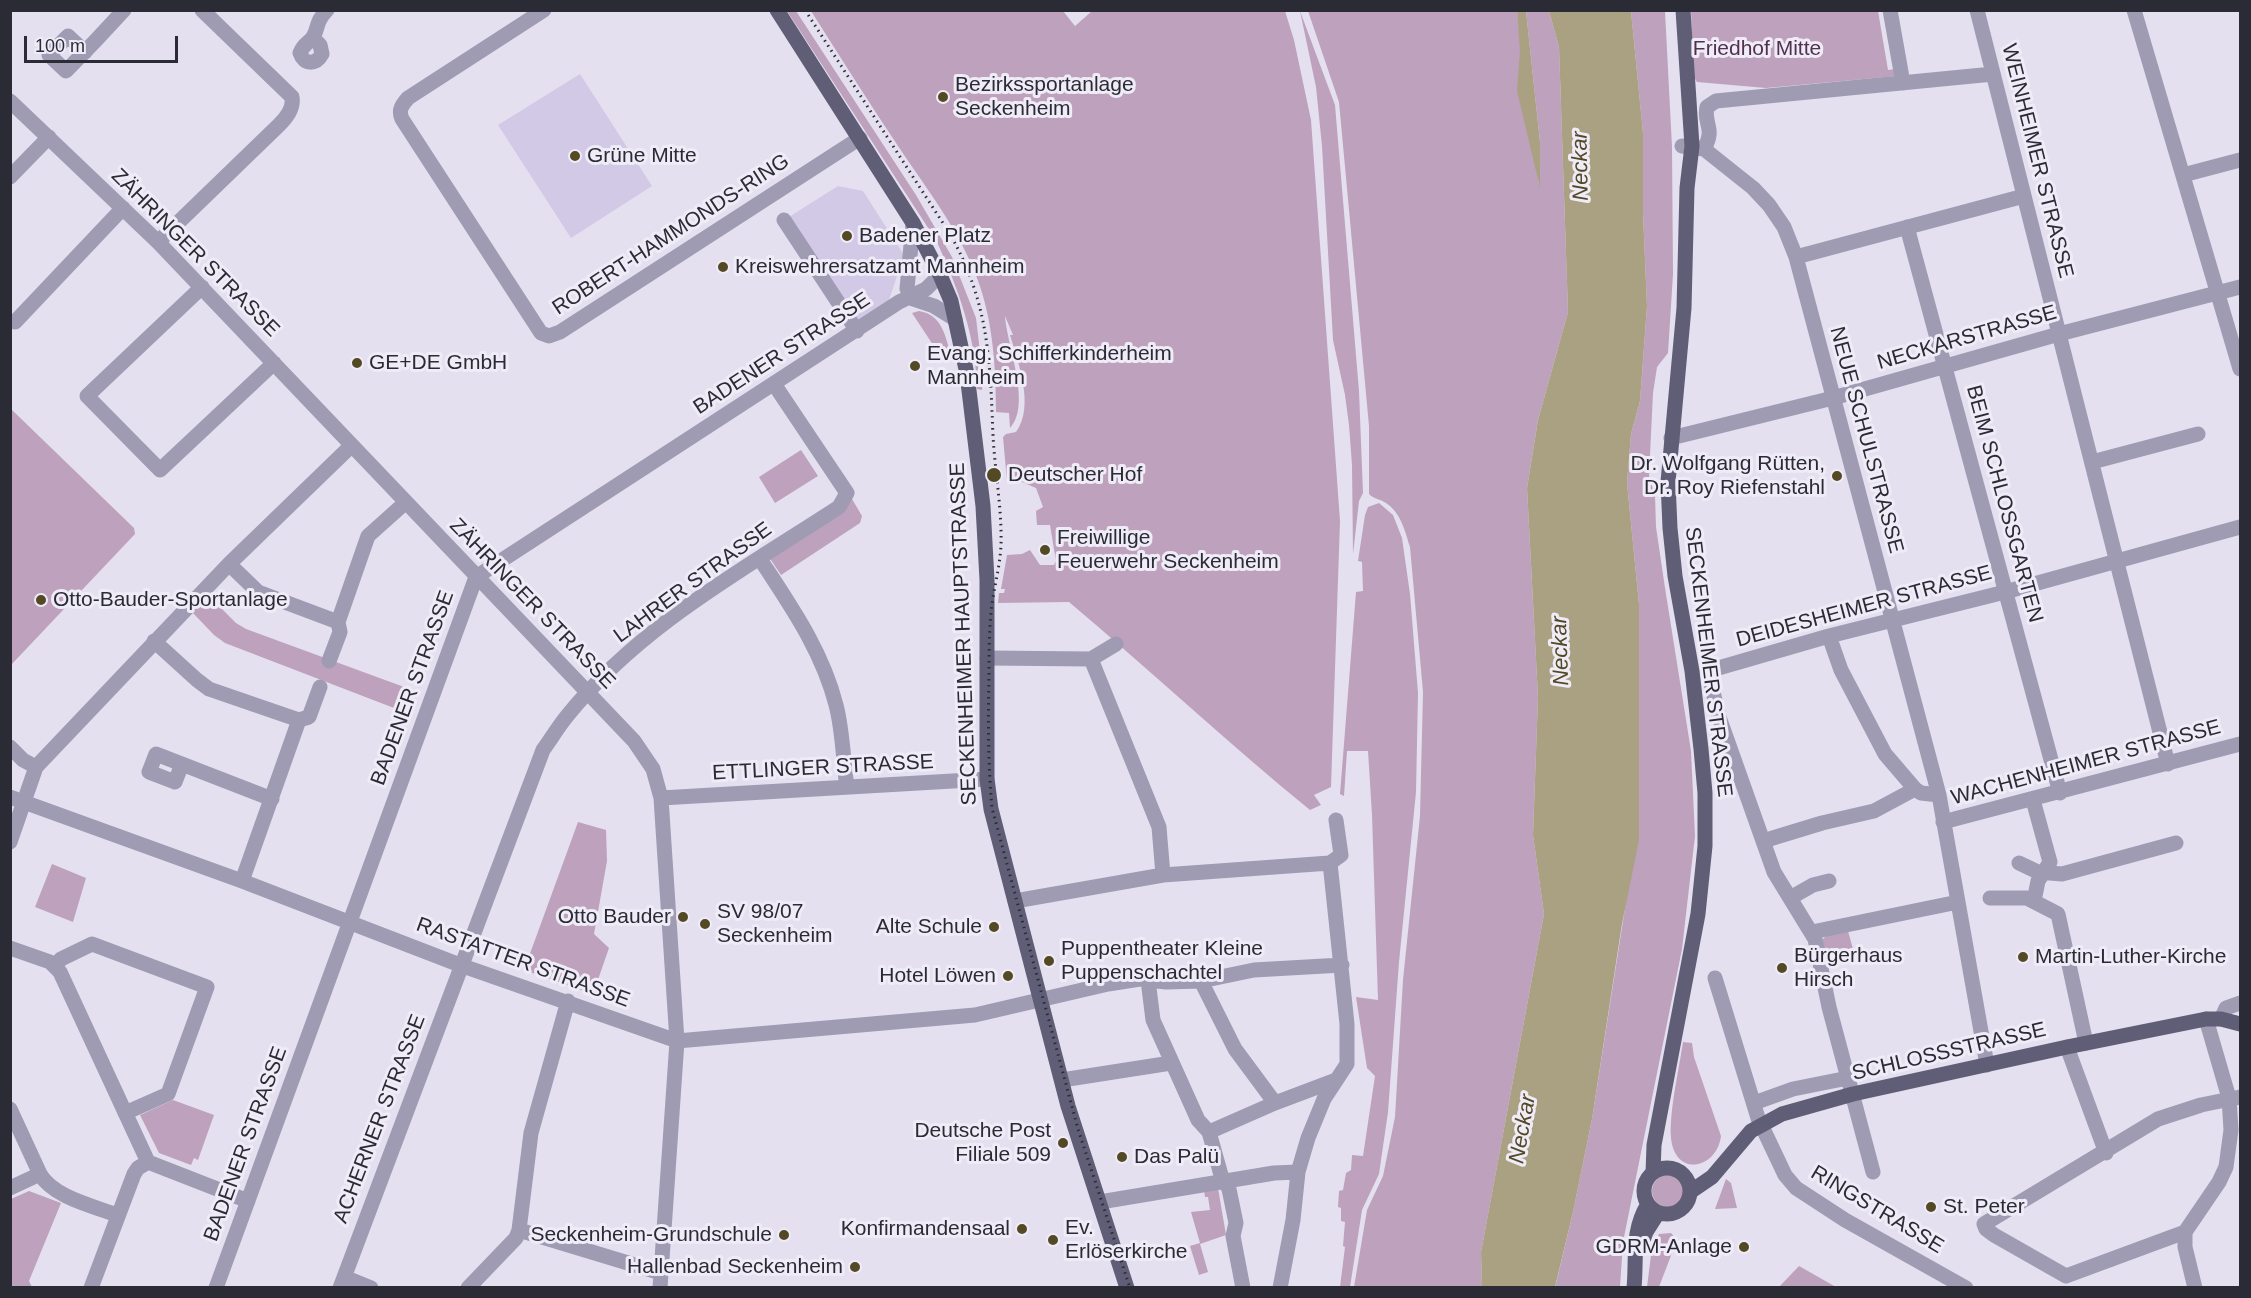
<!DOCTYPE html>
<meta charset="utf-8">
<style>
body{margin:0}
#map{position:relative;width:2251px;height:1298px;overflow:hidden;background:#e4e0f0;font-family:Arial,sans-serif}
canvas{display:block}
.frame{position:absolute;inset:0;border:12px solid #2b2b36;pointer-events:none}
.scale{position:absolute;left:24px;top:36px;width:154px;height:27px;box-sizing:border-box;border:3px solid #2b2b36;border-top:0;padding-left:8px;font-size:18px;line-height:21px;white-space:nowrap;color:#2b2b36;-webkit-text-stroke:4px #efecf8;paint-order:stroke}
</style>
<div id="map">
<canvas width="2251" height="1298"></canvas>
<div class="frame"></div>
<div class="scale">100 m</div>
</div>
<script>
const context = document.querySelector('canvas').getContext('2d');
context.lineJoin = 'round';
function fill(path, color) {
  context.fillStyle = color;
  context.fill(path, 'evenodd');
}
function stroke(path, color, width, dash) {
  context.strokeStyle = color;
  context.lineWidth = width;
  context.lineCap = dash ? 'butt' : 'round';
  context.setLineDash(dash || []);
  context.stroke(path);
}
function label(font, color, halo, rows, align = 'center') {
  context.font = font + ' Arial,sans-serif';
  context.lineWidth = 6;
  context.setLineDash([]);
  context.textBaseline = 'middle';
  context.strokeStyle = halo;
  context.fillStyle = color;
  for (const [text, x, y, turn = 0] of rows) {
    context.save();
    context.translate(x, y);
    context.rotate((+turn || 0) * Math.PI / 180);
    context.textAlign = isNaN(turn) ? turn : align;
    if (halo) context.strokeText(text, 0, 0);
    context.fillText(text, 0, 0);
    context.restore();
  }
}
fill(new Path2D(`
 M787,11H796L916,195L952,257L976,318L983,377L982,390L977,389C976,336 958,288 936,240Z
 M811,11H1063L1075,26L1092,11H1285L1294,40L1311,120L1340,521L1331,787L1314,795L1321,805L1310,810C1228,743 1151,671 1069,602L998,603L999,593H1004L1005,589H1001L1007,555L1022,554L1030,550L1040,565H1054L1056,561L1050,525H1037L1036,511L1043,507L1036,488L1022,482L1007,481L1003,437L1006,434L1016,432C1035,406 1018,362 1010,335H1013L1005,316C1007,346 1032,405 1010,428L1009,413L996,412C996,368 993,320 977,278C960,232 929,192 902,152C871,106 841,58 811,11Z
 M1300,11L1335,105L1359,391L1363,493L1359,501L1353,554L1352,465L1349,425L1345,395L1333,340L1322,146L1316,87Z
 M1308,11H1517L1531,144L1539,184L1540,142L1526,11H1549L1559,47L1568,312L1538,420L1527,488L1538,697L1533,835L1544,914L1481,1252L1482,1284L1479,1287H1354L1367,1210L1383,1176L1395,1117L1403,980L1420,816L1423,692L1410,547C1405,531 1401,513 1386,503C1380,499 1374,499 1369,494V426L1339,102Z
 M1631,11H1665L1672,147L1673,274L1668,353L1657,367L1653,393L1649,476L1655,496L1656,527L1665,588L1691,751L1695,836L1682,949L1623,1242L1620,1287L1555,1288L1573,1212L1592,1119L1628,889L1638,756L1639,604L1627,483L1631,434L1640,401L1647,306L1643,213V133Z
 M1691,11H1878L1888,70L1896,69L1897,76L1766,88L1697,82L1694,77Z
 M919,311C941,315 944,332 950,351L941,357L912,313Z
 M11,409L134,528L135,534L11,665Z
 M801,450L818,476L775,503L759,477Z
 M852,499L862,516L860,523L781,575L769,557Z
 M1379,503L1393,515L1402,538L1410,594L1418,693L1416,792L1399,962L1388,1112L1379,1174L1362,1210L1350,1287H1340L1345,1247L1343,1246L1345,1222L1341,1221V1208L1338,1207L1339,1191L1343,1190L1346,1173L1351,1170L1352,1155L1363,1156L1375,1076L1367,1068L1356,997L1378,1000L1372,815L1368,751H1347L1344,796L1340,794L1356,592L1363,591L1362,562L1358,561L1365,515L1368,507Z
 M208,595L236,623L246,629L415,691L407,713L225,643L214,635L192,612Z
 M578,822L606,830L607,861L594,934L609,948L593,994L524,970Z
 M52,864L86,878L73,922L35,907Z
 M1848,931L1853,949L1826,955L1822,940L1826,936Z
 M1683,1042L1692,1043L1694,1057L1721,1136C1717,1169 1675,1178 1671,1138C1669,1113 1679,1069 1683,1042Z
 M173,1100L214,1115L198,1160L194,1158L191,1165L159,1153L140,1115Z
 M1652 1191a16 16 0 1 1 32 0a16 16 0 1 1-32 0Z
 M1726,1179L1731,1183L1737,1208L1715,1209Z
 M1218,1188L1226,1235L1200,1244L1208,1272L1199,1275L1190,1246L1200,1243L1191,1212L1210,1210L1208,1197H1205L1204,1190Z
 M29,1191L61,1203L29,1281L32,1287H11V1199Z
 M1671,1233L1676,1239L1675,1245L1659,1287H1647L1652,1247L1659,1234Z
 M1799,1266L1836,1287H1779Z`), '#bea1bc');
fill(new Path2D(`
 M580,74L652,186L571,238L498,125Z
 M838,186L863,191L904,255L889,300L857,322L789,217Z`), '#d1c9e6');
fill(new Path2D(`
 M1517,11H1526L1540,142V188L1517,91L1520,51Z
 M1549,11H1631L1643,133V213L1647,306L1640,401L1631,434L1627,483L1639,604V840L1622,924L1592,1119L1573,1212L1555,1287H1479L1482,1284L1481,1252L1544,914L1533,835L1538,697L1527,488L1538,420L1568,312L1559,47Z`), '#aaa082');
stroke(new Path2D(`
 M544,10L408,98C402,105 398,110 402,119L541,333L549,336L560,332L860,138
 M1890,10L1903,83
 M1977,10L2168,764
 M2134,10L2240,369
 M313,38L320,45L322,54C316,65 304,65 300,53C304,43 308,44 313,37C319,28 315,22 327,10
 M85,52L68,36L49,55L66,71C86,51 105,31 124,10
 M10,101L158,242L634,741L653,769L661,798L677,1041L660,1288
 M1682,146L1704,149L1753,188L1769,205L1784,227L1796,257L1939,795L1987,1065
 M1704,149C1716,127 1703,125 1707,107L1716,101L1993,74
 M2183,175L2240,160
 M10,177L49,137
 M784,220L857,331
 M1907,227L2060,793
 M158,242L279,125C287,117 294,108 292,97L202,10
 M1796,257L2024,196
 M202,287L87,396L160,470L274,363
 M907,289L913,223
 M910,298L934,306L955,319
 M10,321L15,322L123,208
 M1671,438L1833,398L2059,334L2240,287
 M2092,462L2198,434
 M760,559C790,605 822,650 836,705C843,731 843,761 847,787
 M229,564L258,592L338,622L368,536L406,502
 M1829,636L1841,670L1885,754L1915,789L1921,793L1939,795
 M154,641L197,680L209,689L299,720L242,881
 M987,658L1091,659L1159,827L1163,875
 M1091,659L1116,644
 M329,661L340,632L338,622
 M299,720L309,717L320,687
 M10,747L23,760L36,767
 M182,764L175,782L149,772L156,754L272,799
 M10,797L242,881L460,965L677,1041L975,1015L1108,984L1140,979L1166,982L1201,981L1254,970L1342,965
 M661,798L987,779
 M2033,800L2050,862L2038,881L2034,901
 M1943,822L2240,744
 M1763,841L1822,823L1874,811L1915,789
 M10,842L36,767L229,564L351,446
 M1330,863L1341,855L1336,820
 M2019,863L2038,872L2062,874L2176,843
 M1790,898L1813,885L1829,881
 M1990,898H2027L2058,914L2086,1043
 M1015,901L1163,875L1330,863
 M1812,932L1958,902
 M10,948L50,962L60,972L148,1162L248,1201
 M55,966L61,959L92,944L207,987L168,1094L125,1113
 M1715,978L1758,1118L1785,1175L1796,1188L1845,1220L1966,1288
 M1148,980L1153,1020L1198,1120L1209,1132L1221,1175L1229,1189L1236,1223L1233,1236L1243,1288
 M1201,981L1235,1049L1275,1103
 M2221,1019L2226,1008L2240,1003
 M2067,1047L2106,1153
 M1062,1080L1171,1063
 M1754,1103L1793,1089L1848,1078
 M10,1109L40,1174
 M1209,1132L1275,1103L1336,1080
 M1873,1172L1829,1007L1815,939L1774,872L1719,717L1708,671L1829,636L2005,592L2240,527
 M10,1188L40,1174C53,1197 93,1206 117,1215
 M1100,1202L1274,1173L1298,1172
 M519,1230L661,1273
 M2185,1232L2066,1276L1994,1235L1986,1229L1984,1224L2158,1119L2201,1105L2240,1097
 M344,1277L371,1288
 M91,1288L134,1174L138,1168L148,1162
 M216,1288L476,577L899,302L926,289L940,275
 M340,1288L543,750C551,739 558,727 567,716C639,626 744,569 839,507L847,493L774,384
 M468,1288L516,1238L519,1230L531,1133L568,1001
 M1280,1288L1293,1220L1298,1172L1308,1138L1324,1099L1347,1064V1024L1330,863
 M2195,1288L2185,1247V1232L2219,1182L2226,1167L2231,1130L2229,1098L2206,1019`), '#9e9bb3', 15);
stroke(new Path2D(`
 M777,10L913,223L940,275L951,301L967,374L983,506L987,580V779L991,809L1068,1106L1127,1288
 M1644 1191a23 23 0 1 1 46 0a23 23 0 1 1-46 0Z
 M1653,1173L1654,1145L1698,914L1705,846V793L1701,749L1692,671L1675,576L1670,528L1668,482L1684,308L1687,188L1692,146L1683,10
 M1690,1192L1712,1177L1751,1131L1782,1114L1853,1094L2067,1047L2206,1019H2221L2240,1024
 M1641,1246L1646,1232L1658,1213
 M1634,1288C1637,1256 1631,1232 1648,1204`), '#5f5e76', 15);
stroke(new Path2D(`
 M805,10L950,234C989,303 990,360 993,436C995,472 1002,509 1001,545C1000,568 993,590 991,613C989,634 989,655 989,676C988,720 988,764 992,808L1078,1129L1130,1288`), '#2b2b36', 3, [1.5, 4.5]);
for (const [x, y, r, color] of [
 [943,97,6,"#534925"],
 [575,156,6,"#534925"],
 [847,236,6,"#534925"],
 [723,267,6,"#534925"],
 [357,363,6,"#534925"],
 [915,366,6,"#534925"],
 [994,475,8,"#534925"],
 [1837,476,6,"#534925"],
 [1045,550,6,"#534925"],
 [41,600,6,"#534925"],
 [683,917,6,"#534925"],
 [705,924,6,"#534925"],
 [994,927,6,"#534925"],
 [2023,957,6,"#534925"],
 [1049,961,6,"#534925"],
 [1782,968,6,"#534925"],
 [1008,976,6,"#534925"],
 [1063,1143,6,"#534925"],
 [1122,1157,6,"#534925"],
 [1931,1207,6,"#534925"],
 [1022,1229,6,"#534925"],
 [784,1235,6,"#534925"],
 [1053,1240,6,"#534925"],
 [1744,1247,6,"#534925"],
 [855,1267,6,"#534925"]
]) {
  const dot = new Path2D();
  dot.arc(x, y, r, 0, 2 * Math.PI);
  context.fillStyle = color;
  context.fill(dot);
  stroke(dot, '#efecf8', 2);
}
label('21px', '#52314f', '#efecf8', [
 ["Friedhof Mitte",1757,49]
]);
label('21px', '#2b2b36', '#efecf8', [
 ["Bezirkssportanlage",955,85],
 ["Seckenheim",955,109],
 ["Grüne Mitte",587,156],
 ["Badener Platz",859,236],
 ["Kreiswehrersatzamt Mannheim",735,267],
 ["Evang. Schifferkinderheim",927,354],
 ["Mannheim",927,378],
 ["GE+DE GmbH",369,363],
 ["Dr. Wolfgang Rütten,",1825,464,"right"],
 ["Dr. Roy Riefenstahl",1825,488,"right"],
 ["Deutscher Hof",1008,475],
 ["Freiwillige",1057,538],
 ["Feuerwehr Seckenheim",1057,562],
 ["Otto-Bauder-Sportanlage",53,600],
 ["SV 98/07",717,912],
 ["Seckenheim",717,936],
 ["Otto Bauder",671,917,"right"],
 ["Alte Schule",982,927,"right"],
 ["Puppentheater Kleine",1061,949],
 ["Puppenschachtel",1061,973],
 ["Bürgerhaus",1794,956],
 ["Hirsch",1794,980],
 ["Martin-Luther-Kirche",2035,957],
 ["Hotel Löwen",996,976,"right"],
 ["Deutsche Post",1051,1131,"right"],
 ["Filiale 509",1051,1155,"right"],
 ["Das Palü",1134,1157],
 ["St. Peter",1943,1207],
 ["Ev.",1065,1228],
 ["Erlöserkirche",1065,1252],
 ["Konfirmandensaal",1010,1229,"right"],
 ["Seckenheim-Grundschule",772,1235,"right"],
 ["GDRM-Anlage",1732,1247,"right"],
 ["Hallenbad Seckenheim",843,1267,"right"]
], 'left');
label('21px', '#2b2b36', '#efecf8', [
 ["WEINHEIMER STRASSE",2037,161,76],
 ["ROBERT-HAMMONDS-RING",671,235,-33],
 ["ZÄHRINGER STRASSE",195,253,45],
 ["NECKARSTRASSE",1967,338,-16],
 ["BADENER STRASSE",782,354,-33],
 ["NEUE SCHULSTRASSE",1866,440,75],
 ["BEIM SCHLOSSGARTEN",2004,504,75],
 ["LAHRER STRASSE",693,583,-36],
 ["ZÄHRINGER STRASSE",532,604,46],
 ["DEIDESHEIMER STRASSE",1864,607,-15],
 ["SECKENHEIMER HAUPTSTRASSE",964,634,-92],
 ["SECKENHEIMER STRASSE",1708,662,83],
 ["BADENER STRASSE",413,688,-70],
 ["WACHENHEIMER STRASSE",2086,763,-15],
 ["ETTLINGER STRASSE",823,768,-3],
 ["RASTATTER STRASSE",523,963,20],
 ["SCHLOSSSTRASSE",1949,1052,-13],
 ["ACHERNER STRASSE",380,1119,-69],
 ["BADENER STRASSE",246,1144,-70],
 ["RINGSTRASSE",1877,1210,31]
]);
label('italic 22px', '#534925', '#efecf8', [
 ["Neckar",1581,166,-91],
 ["Neckar",1561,651,-92],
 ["Neckar",1523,1129,-80]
]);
</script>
